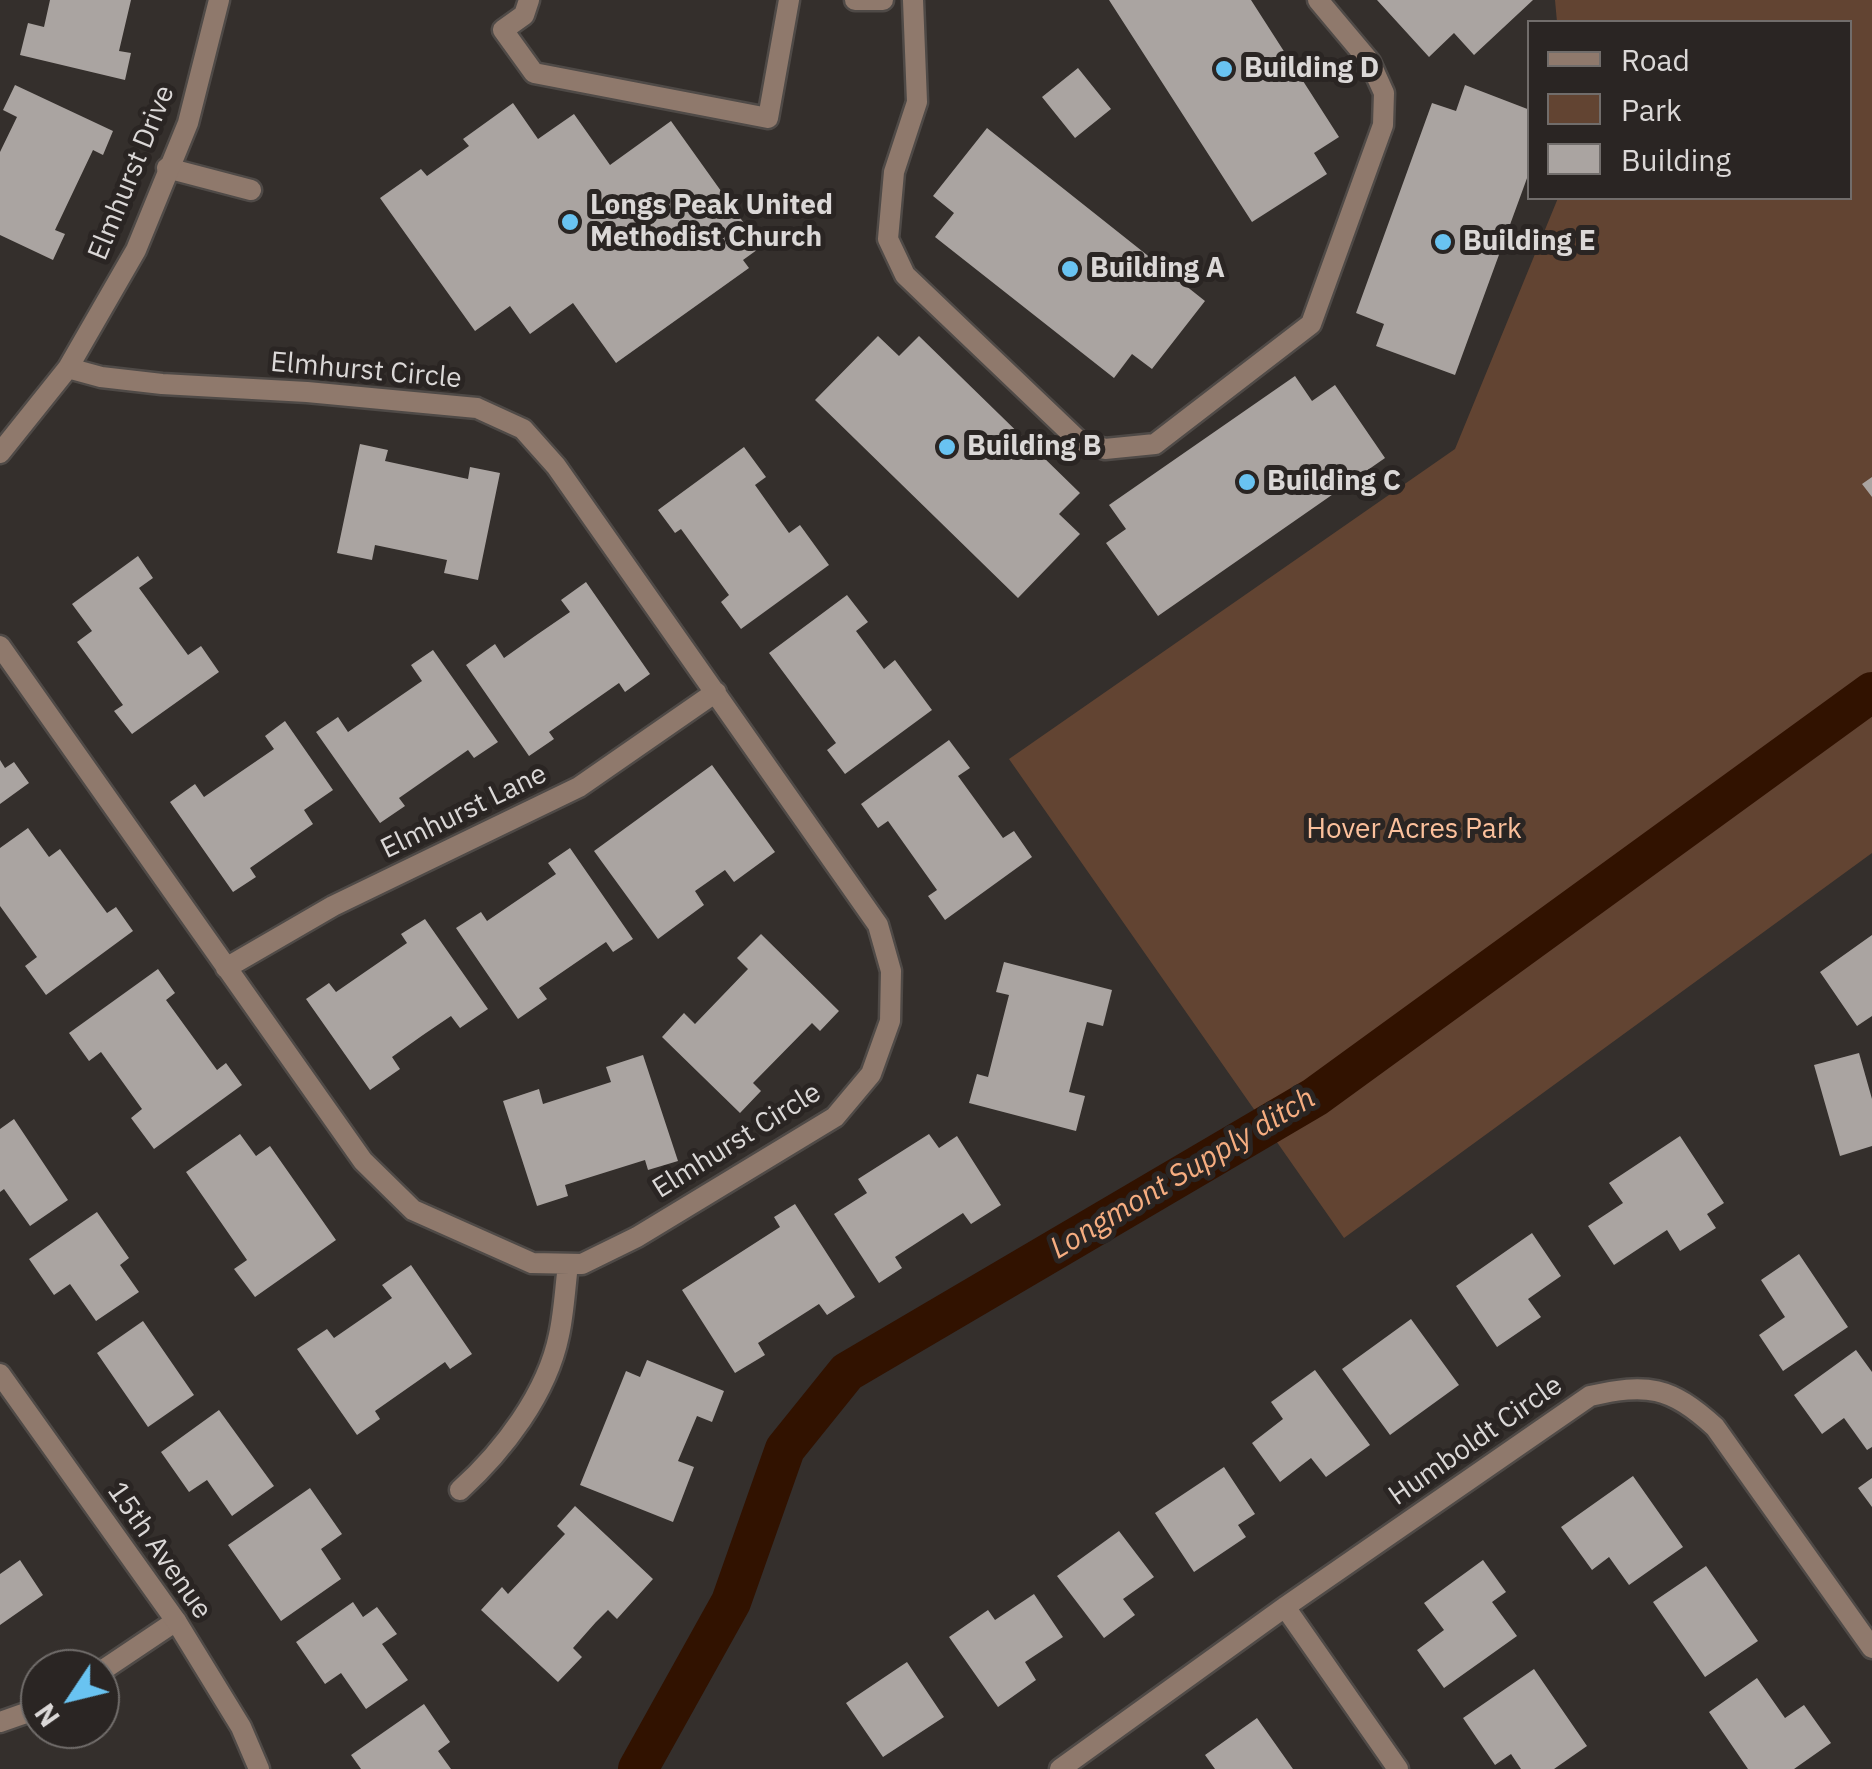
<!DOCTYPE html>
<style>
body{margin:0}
#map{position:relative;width:1872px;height:1769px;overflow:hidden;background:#342f2c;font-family:"IBM Plex Sans",sans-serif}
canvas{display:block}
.legend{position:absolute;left:1527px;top:20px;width:325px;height:180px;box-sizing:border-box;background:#2a2523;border:2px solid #716d6b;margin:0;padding:12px 18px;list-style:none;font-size:30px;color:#dbd8d7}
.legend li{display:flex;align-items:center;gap:20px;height:50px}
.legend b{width:50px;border:2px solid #716d6b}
.north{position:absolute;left:20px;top:1649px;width:100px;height:100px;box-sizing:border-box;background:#2a2523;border:2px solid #716d6b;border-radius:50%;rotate:235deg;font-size:28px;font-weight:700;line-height:40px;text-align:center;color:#dbd8d7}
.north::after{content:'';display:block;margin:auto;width:35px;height:45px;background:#69c3f1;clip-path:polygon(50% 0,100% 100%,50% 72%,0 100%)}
</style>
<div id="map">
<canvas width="1872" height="1769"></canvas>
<ul class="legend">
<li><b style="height:12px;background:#8f796c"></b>Road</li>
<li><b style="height:28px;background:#624432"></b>Park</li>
<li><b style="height:28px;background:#aaa4a1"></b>Building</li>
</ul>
<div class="north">N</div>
</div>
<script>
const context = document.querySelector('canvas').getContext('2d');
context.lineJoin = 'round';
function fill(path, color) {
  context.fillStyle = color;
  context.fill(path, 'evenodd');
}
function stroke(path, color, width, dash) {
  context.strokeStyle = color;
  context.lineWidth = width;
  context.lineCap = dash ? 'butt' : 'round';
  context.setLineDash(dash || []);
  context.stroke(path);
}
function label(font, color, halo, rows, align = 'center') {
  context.font = font + ' "IBM Plex Sans",sans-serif';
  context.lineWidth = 10;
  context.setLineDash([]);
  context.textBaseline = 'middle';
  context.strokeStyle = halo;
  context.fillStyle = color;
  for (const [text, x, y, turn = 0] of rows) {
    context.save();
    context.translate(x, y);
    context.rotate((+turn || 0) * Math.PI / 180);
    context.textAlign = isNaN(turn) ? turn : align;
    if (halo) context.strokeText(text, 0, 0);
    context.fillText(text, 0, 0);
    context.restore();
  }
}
fill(new Path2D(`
 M1555,0H1872V853L1344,1238L1009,759L1455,449L1558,198H1850V22H1557Z`), '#624432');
stroke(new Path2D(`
 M638,1769L731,1602L785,1449L847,1372L1315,1097L1872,692`), '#311200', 40);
fill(new Path2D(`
 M50,0H131L119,51L131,53L125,80L20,55L28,23L44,27Z
 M1109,0H1251L1339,137L1314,153L1327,174L1252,222Z
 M1377,0H1533L1474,55L1454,33L1429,57Z
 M1078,68L1111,109L1075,138L1042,97Z
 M15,85L113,131L103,155L93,150L55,230L65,234L53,260L0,235V152L17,117L3,110Z
 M1465,85L1530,110V170L1455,375L1376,346L1384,324L1356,313L1432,103L1456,111Z
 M513,103L538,139L574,114L610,165L671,121L761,247L743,260L749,268L616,363L573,303L530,334L510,306L475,331L380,198L421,169L427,176L469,146L463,139Z
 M987,128L1205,301L1152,369L1132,354L1114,378L935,237L954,213L933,196Z
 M878,336L899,356L919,336L1080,493L1059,514L1080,534L1018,598L815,400Z
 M1295,376L1312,401L1335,385L1385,458L1158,616L1106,543L1126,529L1109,505Z
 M360,444L388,450L385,461L468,479L470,467L500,473L478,580L444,573L447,560L375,545L372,560L337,553Z
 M744,447L766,477L755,485L789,533L800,525L829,565L741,629L721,602L729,595L681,529L675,533L658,510Z
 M1872,477V497L1862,484Z
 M138,556L153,578L139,588L188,655L201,646L219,672L132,734L114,711L123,705L77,642L92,631L72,604Z
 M586,582L650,674L625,692L619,683L549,732L554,739L529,756L466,665L495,644L504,658L535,636L570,612L561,600Z
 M847,595L868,622L856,631L884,669L895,660L932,710L845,774L827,750L836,743L769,653Z
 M433,650L498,742L474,758L468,750L399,798L405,806L380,823L316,732L338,717L348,732L422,681L411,665Z
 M285,721L333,790L304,810L313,824L250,868L256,877L233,892L170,802L195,784L204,797L236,775L274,749L265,736Z
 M949,740L970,768L958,776L1003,838L1014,831L1032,857L945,920L928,896L937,890L888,821L878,828L861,804Z
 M0,760L5,768L14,762L29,783L0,804Z
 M712,765L775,852L734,882L725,870L695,891L704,905L658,939L594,851Z
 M28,828L49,857L60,849L107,913L116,907L133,931L46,995L25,966L37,957L0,906V848Z
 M570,848L633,939L613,952L606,942L539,988L547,999L518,1019L456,928L481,912L487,921L556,874L548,863Z
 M425,919L488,1009L460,1028L451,1016L423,1035L392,1057L400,1069L370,1090L306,999L329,983L336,992L407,943L401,934Z
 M761,934L839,1011L820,1031L812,1023L753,1083L761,1091L740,1113L662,1037L684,1013L695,1024L748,969L737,958Z
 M1872,935V1016L1857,1026L1820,972Z
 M1004,962L1112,990L1103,1026L1087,1022L1069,1092L1085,1096L1076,1131L969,1103L977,1074L988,1077L1009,995L996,992Z
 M158,969L175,993L166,1000L217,1070L226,1063L242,1085L154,1149L131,1118L142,1109L101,1052L89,1061L69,1033Z
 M1859,1053L1872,1099V1146L1840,1156L1814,1065Z
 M643,1055L678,1161L648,1170L645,1160L565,1185L568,1196L537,1206L503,1101L539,1089L543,1104L611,1082L606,1067Z
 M14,1119L68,1200L30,1226L4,1189L0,1192V1129Z
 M240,1134L256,1156L270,1146L336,1240L255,1297L234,1269L247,1260L186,1172Z
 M929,1134L939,1148L957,1136L1001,1205L971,1224L963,1213L895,1257L902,1268L879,1283L834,1214L867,1193L858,1179Z
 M1680,1136L1724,1203L1707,1214L1716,1228L1680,1251L1667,1230L1614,1265L1588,1226L1623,1203L1609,1183Z
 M795,1204L855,1297L827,1315L819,1304L758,1343L765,1355L735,1373L682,1290L780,1227L774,1217Z
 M97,1212L129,1258L120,1265L139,1292L96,1321L70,1284L54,1295L29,1259Z
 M1532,1233L1561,1276L1528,1299L1541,1317L1497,1347L1456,1286Z
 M1799,1254L1848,1327L1783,1371L1759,1335L1785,1317L1761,1280Z
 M411,1265L472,1354L450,1369L445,1362L375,1411L380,1419L357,1435L297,1349L327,1329L334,1338L392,1298L382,1285Z
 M1411,1319L1459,1385L1390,1435L1342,1369Z
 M143,1321L194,1395L148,1427L97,1353Z
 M1856,1350L1872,1372V1447L1867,1450L1844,1418L1822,1434L1794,1395Z
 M647,1360L724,1391L712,1422L697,1416L678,1461L694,1467L673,1522L580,1485L626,1371L640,1377Z
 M1315,1370L1370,1445L1326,1477L1311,1458L1280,1482L1252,1443L1283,1419L1271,1402Z
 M219,1410L274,1486L232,1516L207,1480L189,1492L161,1452Z
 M1224,1467L1255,1514L1238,1525L1246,1537L1194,1572L1155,1513Z
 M1633,1476L1683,1547L1629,1585L1609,1557L1592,1570L1561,1527Z
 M1872,1478V1507L1858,1488Z
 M310,1488L342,1534L321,1549L341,1579L281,1621L228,1545Z
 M575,1506L653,1579L617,1619L608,1610L596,1622L573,1648L582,1657L558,1682L481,1610L502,1587L508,1594L565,1534L557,1526Z
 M1119,1531L1154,1577L1123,1599L1135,1615L1104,1638L1057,1576Z
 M20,1560L43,1595L0,1625V1574Z
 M1483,1560L1506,1592L1492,1602L1517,1636L1444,1688L1417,1650L1444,1630L1424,1603Z
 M1706,1566L1758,1641L1705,1677L1653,1602Z
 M1034,1594L1063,1637L1025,1662L1036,1680L998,1707L949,1637L988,1610L995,1620Z
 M353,1602L363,1617L377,1607L397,1634L382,1644L408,1680L366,1709L341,1673L325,1684L296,1642Z
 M907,1662L944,1717L883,1757L846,1703Z
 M1534,1669L1587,1746L1554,1769H1521L1511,1754L1495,1765L1463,1718Z
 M1757,1678L1785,1718L1804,1705L1831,1743L1794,1769H1748L1709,1712Z
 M424,1704L450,1742L438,1751L451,1769H361L351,1755Z
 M1257,1718L1293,1769H1215L1205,1755Z`), '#aaa4a1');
const service = new Path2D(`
 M529,0L524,15L503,30L534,73L768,118L789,0
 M913,0L917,102L894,172L888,239L905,275L1079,441L1105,449L1155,444L1311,324L1383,125L1384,93L1370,62L1318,0
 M167,168L251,190`);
const minor = new Path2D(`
 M855,0H883
 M0,453L68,368L136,250L188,123L219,0
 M0,646L363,1161L413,1210L532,1263L582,1264L637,1237L835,1117L871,1074L890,1021L891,971L878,925L556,466L523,429L477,408L307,392L162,384L101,377L68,368
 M226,968L333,906L579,787L716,692
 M460,1490C503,1451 547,1394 559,1335C564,1312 565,1288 568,1265
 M1285,1607L1398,1769
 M100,1672L176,1621
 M0,1722L40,1708
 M1060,1769L1285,1607L1590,1396C1647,1383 1670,1386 1715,1427L1872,1648`);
const tertiary = new Path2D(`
 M0,1374L176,1621L241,1727L259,1769`);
stroke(service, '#4f4a47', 25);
stroke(minor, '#4f4a47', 25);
stroke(tertiary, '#4f4a47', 25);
stroke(service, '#8f796c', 20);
stroke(minor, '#8f796c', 20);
stroke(tertiary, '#8f796c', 20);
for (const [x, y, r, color] of [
 [1224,69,10,"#69c3f1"],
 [570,222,10,"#69c3f1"],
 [1443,242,10,"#69c3f1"],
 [1070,269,10,"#69c3f1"],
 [947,447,10,"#69c3f1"],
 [1247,482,10,"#69c3f1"]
]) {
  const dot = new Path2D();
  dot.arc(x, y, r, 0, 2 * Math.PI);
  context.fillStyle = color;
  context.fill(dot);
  stroke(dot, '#2a2523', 4);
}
label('bold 28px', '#dbd8d7', '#2a2523', [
 ["Building D",1244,69],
 ["Longs Peak United",590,206],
 ["Methodist Church",590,238],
 ["Building E",1463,242],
 ["Building A",1090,269],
 ["Building B",967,447],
 ["Building C",1267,482]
], 'left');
label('28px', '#dbd8d7', '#2a2523', [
 ["Elmhurst Drive",132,173,-68],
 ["Elmhurst Circle",366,371,5],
 ["Elmhurst Lane",464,812,-26],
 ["Elmhurst Circle",737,1141,-32],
 ["Humboldt Circle",1476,1441,-35],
 ["15th Avenue",159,1551,55]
]);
label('28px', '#fbc09c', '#2a2523', [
 ["Hover Acres Park",1414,830]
]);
label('italic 30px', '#f6ad80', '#2a2523', [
 ["Longmont Supply ditch",1183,1174,-31]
]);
</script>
